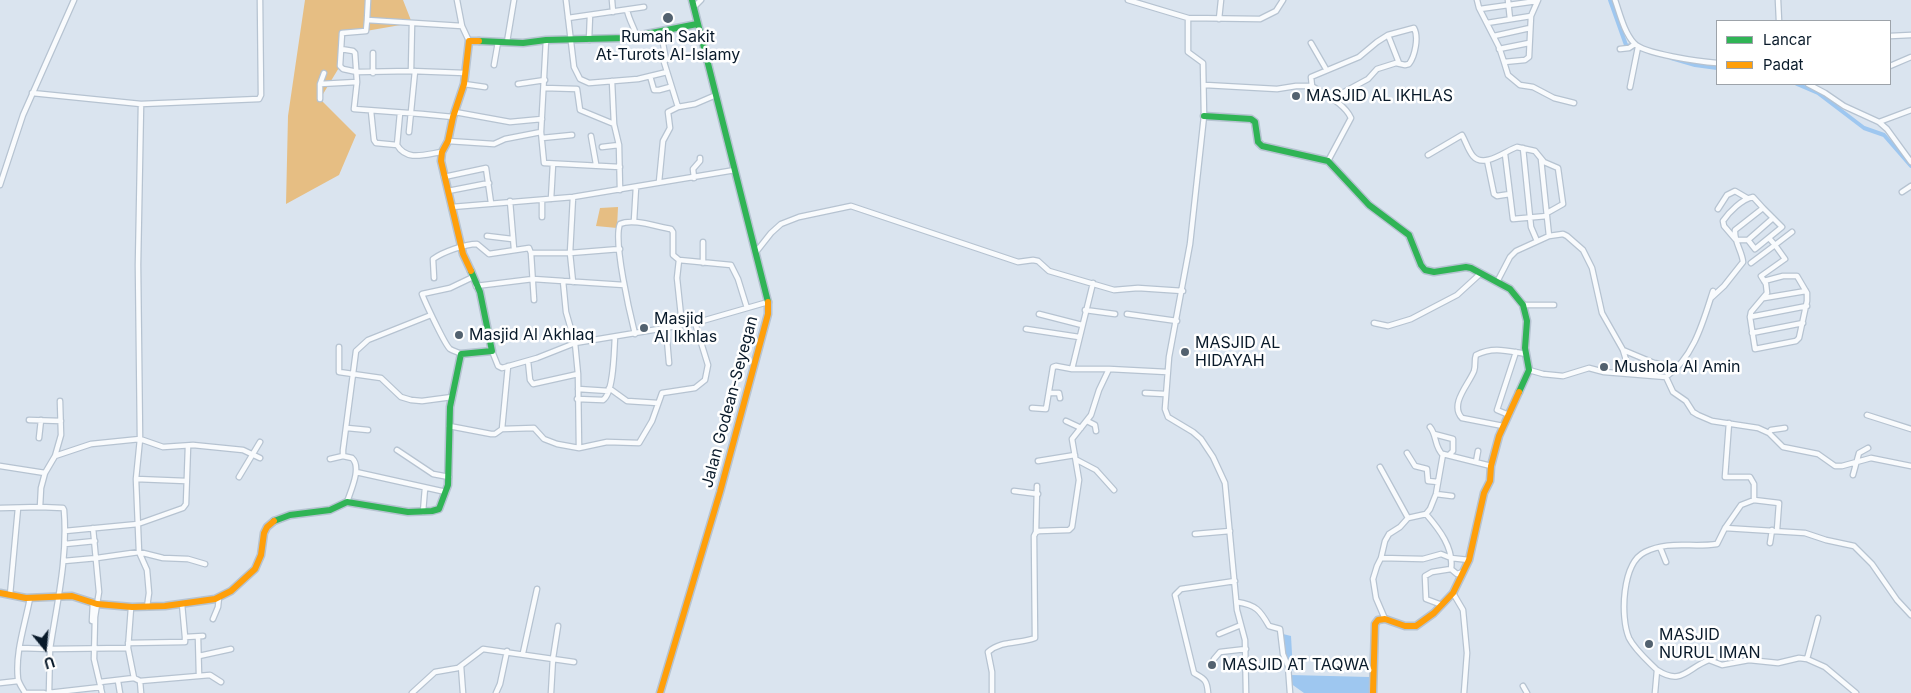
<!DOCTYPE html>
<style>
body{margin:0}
#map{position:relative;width:1911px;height:693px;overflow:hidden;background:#dae4ef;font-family:Inter,sans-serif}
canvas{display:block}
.legend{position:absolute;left:1716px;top:20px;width:175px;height:65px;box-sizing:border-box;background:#fff;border:1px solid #9da3aa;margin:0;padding:6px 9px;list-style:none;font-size:15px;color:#091a2a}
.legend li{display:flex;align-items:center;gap:10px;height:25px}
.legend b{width:25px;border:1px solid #9da3aa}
.north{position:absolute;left:20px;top:623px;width:50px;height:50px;-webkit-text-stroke:4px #fff;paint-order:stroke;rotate:163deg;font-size:14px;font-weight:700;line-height:20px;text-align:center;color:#091a2a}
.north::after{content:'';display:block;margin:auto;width:18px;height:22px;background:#091a2a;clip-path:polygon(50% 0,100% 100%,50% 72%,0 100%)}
</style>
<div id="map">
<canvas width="1911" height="693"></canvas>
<ul class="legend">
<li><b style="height:6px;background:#30b455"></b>Lancar</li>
<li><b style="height:6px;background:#ff9f0a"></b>Padat</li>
</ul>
<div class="north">U</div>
</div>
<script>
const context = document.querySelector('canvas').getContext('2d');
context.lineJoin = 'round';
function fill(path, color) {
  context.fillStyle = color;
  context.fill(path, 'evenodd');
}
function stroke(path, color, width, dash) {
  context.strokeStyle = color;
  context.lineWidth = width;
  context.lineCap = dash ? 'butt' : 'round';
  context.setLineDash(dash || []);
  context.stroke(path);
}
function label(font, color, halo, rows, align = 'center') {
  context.font = font + ' Inter,sans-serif';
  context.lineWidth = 5;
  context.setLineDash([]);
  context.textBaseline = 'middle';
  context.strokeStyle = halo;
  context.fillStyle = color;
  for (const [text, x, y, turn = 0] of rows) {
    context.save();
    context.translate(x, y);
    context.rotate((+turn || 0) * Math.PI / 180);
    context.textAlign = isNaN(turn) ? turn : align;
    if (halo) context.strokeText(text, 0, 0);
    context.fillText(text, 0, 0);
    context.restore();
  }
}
fill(new Path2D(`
 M305,0H403L412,23L366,31L344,32L340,66L320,99L356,135L339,175L286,204L288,116Z
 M618,207L617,228L596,226L600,208Z`), '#e6be83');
fill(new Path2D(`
 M1283,634L1291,636L1293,671L1283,655Z
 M1291,675L1369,677L1370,693H1304L1290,683Z`), '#9ec7f0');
stroke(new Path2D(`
 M1610,0L1626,45L1640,49
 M1671,58L1695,65L1717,68
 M1797,84L1818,93L1864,128L1884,135L1911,166`), '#9ec7f0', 4);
const street = new Path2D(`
 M457,0L462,26L469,41
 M566,0L574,67L580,79L589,83L638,79L667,72
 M612,0L613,12
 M1128,0L1188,18V52L1203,63L1204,116L1190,244L1169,357L1165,409L1168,417L1193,432L1201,439L1213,457L1225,483L1237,610L1245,640L1246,693
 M1477,0L1479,8L1499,47L1504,62L1525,60L1529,57L1531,16L1538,0
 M1508,0L1510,19
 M1615,0C1620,14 1624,32 1634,43C1643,54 1702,62 1717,63
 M1778,0L1779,21
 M694,7L701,0
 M1480,9L1537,1
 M627,10C629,20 634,27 637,37
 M568,18L644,7
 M1188,18L1260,19L1276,11L1283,0
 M1219,19L1221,0
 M367,20L368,0
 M1487,23L1531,16
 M462,26L367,20L366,31L342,33L340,66L343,69L357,72L411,71L465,73
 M1388,35L1399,63
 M1494,36L1530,28
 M1890,36L1911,35
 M546,40L541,132L544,163L620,167
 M589,40L590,15
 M507,42L514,0
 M1311,43L1326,69
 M341,49L353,51L355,53L357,82L354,109L422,114L453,117
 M1499,49L1529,43
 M1620,49L1629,48L1635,44
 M373,53V73
 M1504,62L1508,75L1520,85L1533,87L1554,98L1574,103
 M494,65L498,42
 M1890,66L1911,57
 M411,71L412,23
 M650,76L654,90H659L670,87
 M612,81L614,124L619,145L620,190
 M320,84L357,82
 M464,84L485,87
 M518,84L545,80
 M1808,84L1825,93L1844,106L1879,122L1887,129L1911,162
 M1205,85L1277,89L1296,86H1312
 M1630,87L1638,47
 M544,88L577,89L580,110L614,124
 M32,93L141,104L259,99L261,95L260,0
 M320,99V84L324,73
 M141,104L138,265L140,439L136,479L139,552L147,570L149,593L147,607
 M678,107L695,104L716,95
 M371,111L374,140L376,143L397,145C407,162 426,154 442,152
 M455,112L510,122L542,119
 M1879,122L1911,110
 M409,132L415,71
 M591,136L596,164
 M542,138L572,135
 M448,141L494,144L505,139L541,132
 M397,145L400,113
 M602,147L619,145
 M1523,148L1531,227L1537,241
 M1505,154L1513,219L1547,216
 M1428,155L1462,135C1466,142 1468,150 1473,156C1484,169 1507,150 1517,147L1535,151L1544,162L1558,168L1563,204L1547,213
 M1541,159L1549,236
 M1487,160L1494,194L1497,196L1510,194
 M1328,161L1351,118C1344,103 1325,95 1312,86L1311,77L1359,57L1377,42L1388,35L1414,28C1419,37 1415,56 1409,64L1405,65L1396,63L1377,69L1368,79L1331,99
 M444,177L486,168L491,203
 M694,178L693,169L700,161V158
 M659,182L663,141L670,128L668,112L678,107L664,62L666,60L661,32
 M0,185L23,115L74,0
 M448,191L489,183
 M1902,192L1911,186
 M551,199L553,164
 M510,201L514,249
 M452,207L573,197L735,170
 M1718,209L1727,195L1735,191L1747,198
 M542,217V200
 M634,221L636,187
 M487,236L512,239
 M1769,238L1775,245L1792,232
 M1748,240L1755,249L1782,227L1763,208
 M703,242V263
 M756,252L771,233L781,224L799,217L851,206L1018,262L1033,260L1038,261L1049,271L1114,290L1138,288L1183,291
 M531,253L534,300
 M679,260L677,278L682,325
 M1751,263L1775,245L1785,259L1761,276L1766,284L1767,293L1751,312L1750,317L1755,349L1796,341L1799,338L1807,301V293L1797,276H1783L1764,281
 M434,278L433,259C443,252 465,244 477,244L489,254L529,248L531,253H570L620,249
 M563,281L624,285
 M573,282L570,253L573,197
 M1497,282L1510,257L1516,251L1549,236L1563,234L1567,236L1583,250L1592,268L1602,313L1623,350L1630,373
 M1093,283L1072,369H1109
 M476,286L533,279L563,281L566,312L575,343L578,374L579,448
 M1711,298L1724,286L1743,262C1742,251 1734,242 1735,230L1763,208L1753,197C1742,199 1729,212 1723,221L1724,226L1736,240H1748L1773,218
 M1764,298L1806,291
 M1523,305H1554
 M1085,310L1115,314
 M1039,314L1082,325
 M1127,314L1177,321
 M1750,317L1807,306
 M1374,323L1388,326L1411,319L1457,295L1480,274
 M666,328L669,363
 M1026,329L1079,337
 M1752,333L1803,323
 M635,334C630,314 613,241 620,224C633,218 657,227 671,229L673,232V255L679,260L731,265L738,279L747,308
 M339,347V372L381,378L401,397L411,400L422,401L452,397
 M1623,350L1654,363L1668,365L1672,372
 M492,351L498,366L502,368L537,358L575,343L695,323L768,302
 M461,354C458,352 453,351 450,349C445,345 425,302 422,294L450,288L473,277
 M528,361L530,380L533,384L578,374
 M1529,370L1543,374L1563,376L1589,368L1604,372L1666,377C1694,357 1703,322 1713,291
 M1666,377L1673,392L1686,401L1693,412L1698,415L1712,421L1758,428L1769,433L1783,447L1818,454L1835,466H1842L1871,458L1911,466
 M609,388L627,401L658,403
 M578,389L609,391
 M1049,393H1059L1060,398
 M1145,393L1165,394
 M577,399L603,400C614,393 614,351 615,337
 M1032,408L1046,409L1053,367L1056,366L1072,369
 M1509,415L1497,410L1516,352
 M1867,415L1911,429
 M29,420L61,421
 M1066,421L1081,428
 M1087,421L1095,425L1096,431
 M1729,423L1725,477H1750L1754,484V500
 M449,426L491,434H495L502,429L508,366
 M1503,426L1462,418C1449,404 1469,384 1474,371C1476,365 1474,360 1476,355C1493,346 1508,351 1526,354
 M1430,427C1437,435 1434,447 1443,455
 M347,428L368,430
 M502,429L534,428L544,439L557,444L579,448L607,442L639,443L652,421L662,393L695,388L705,380L708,365L695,323
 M1769,433L1771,430L1785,428
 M1434,434L1453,439V451L1449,455
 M39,438L41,420
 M397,450L433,474L449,477
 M1407,453L1415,466L1427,469L1428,481L1438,482
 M55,456L91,444L140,439L163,447L193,445L243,450L260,458
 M330,459L343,456
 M1077,460L1096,470L1114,490
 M1038,461L1075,455
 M1476,462L1478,451
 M0,466L45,473L41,488L40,507L0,508
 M1380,467L1408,518
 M356,472L446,492
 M45,473L55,456L61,435L60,401
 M1853,475L1859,453L1868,448
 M239,477L260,442
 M136,479L186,481
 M1014,491L1038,494
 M1436,494L1452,496
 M347,502C351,490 362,467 352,458L343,456V450L356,351L368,340L431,315
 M423,512L425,488
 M1426,514C1439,529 1454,548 1451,569L1432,572L1425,576L1426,599L1442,605
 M93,528L99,592L95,617L94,659L102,693
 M1725,528L1805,533L1826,540L1854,546L1872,564L1897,600L1911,615
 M65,531L138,524L183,508L186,504L188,446
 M1036,532L1037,486
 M1195,534L1230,531
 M1770,543L1772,530
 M65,544L95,541
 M1660,547L1666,562
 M1381,558L1423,559L1441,554L1451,558L1469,560
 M64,561L97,558L139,552L163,558L188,559L205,564
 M1451,569L1457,574L1463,572
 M1453,593L1463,610L1467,653L1464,693
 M10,595L18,508
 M1237,602C1256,605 1260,610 1269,626L1280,629L1283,654L1288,666L1290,693
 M182,604L185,637L203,636
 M131,608L128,648L134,678
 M213,619L218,607L219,597
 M1385,619L1376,598L1373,579L1377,566L1381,558L1385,541L1389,534L1400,527L1408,518L1426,514L1430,509L1436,494L1443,454L1491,466
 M92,621L93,603
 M1219,634L1241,625
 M198,637L199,675
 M128,643L185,642V637
 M20,648L50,649C57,603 68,557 64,510L63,508L40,507
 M523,653L537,589
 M199,656L231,649
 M1214,659L1220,652L1246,649
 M1807,659L1818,618
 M461,666L463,693
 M1657,670C1647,660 1635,650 1629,638C1620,617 1622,563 1645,552C1669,540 1692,548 1717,544L1725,528L1741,505L1754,500L1779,503L1777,530
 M118,681L120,693
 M140,681L141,693
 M100,682L134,678L140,681L210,675L221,682
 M0,683L18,681
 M1523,686L1527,693
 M25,693C23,689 19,684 18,679C15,652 25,625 30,598
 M26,693H44
 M48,693L101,687
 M49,693L50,649L128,648
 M412,693L435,672L458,668L483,649L574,662
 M496,693L500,684L507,651
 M551,693L553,658L558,626
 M992,693V672L988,652C1002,640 1019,644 1035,638L1034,536L1036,532L1039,531L1069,530L1072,527L1079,480L1072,439L1091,415L1099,390L1109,369L1167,372
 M1208,693C1207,679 1204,679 1194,673L1175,595L1181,589L1235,581
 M1655,693L1657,670C1682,686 1687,668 1709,660L1722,665L1749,660L1778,663L1799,658L1807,659L1825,667L1856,693`);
const fast = new Path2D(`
 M692,0L768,302
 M479,41L523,43L546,40L626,38L697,24
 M1204,116L1251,119L1255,122L1258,142L1262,146L1328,161L1369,205L1409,235L1421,265L1425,270L1434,272L1466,267L1471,268L1510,289L1523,305L1527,321L1525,348L1529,370L1519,392
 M274,521L290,515L330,510L347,502L408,512L432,511L439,509L448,485L450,407L461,354L492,351L480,292L471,271`);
const slow = new Path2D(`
 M471,271L463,254L441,161L442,152L448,141L453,117L464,84L469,41H479
 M0,593L26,598L72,596L97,604L132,607L165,606L215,599L231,591L255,569L261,555L264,533L267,527L274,521
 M660,693L720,492L768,314V302
 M1373,693L1375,624L1378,620L1385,619L1405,626H1416L1434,613L1453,593L1469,560L1484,493L1490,481L1491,466L1499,436L1519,392`);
stroke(street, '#b6c3d1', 7);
stroke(fast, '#b6c3d1', 9);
stroke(slow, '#b6c3d1', 9);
stroke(street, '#f9fbfd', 4.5);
stroke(fast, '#30b455', 6);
stroke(slow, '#ff9f0a', 6);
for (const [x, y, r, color] of [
 [668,18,6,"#52616f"],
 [1296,96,5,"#52616f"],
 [644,328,5,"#52616f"],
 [459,335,5,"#52616f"],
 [1185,352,5,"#52616f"],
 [1604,367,5,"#52616f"],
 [1649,644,5,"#52616f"],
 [1212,665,5,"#52616f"]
]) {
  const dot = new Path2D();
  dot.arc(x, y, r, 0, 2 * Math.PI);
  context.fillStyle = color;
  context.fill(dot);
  stroke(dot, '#fff', 2);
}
label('16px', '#091a2a', '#fff', [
 ["Rumah Sakit",668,37,"center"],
 ["At-Turots Al-Islamy",668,55,"center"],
 ["MASJID AL IKHLAS",1306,96],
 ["Masjid",654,319],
 ["Al Ikhlas",654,337],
 ["Masjid Al Akhlaq",469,335],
 ["MASJID AL",1195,343],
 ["HIDAYAH",1195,361],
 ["Mushola Al Amin",1614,367],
 ["MASJID",1659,635],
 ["NURUL IMAN",1659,653],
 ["MASJID AT TAQWA",1222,665]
], 'left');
label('16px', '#091a2a', '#fff', [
 ["Jalan Godean-Seyegan",730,402,-75]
]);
</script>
